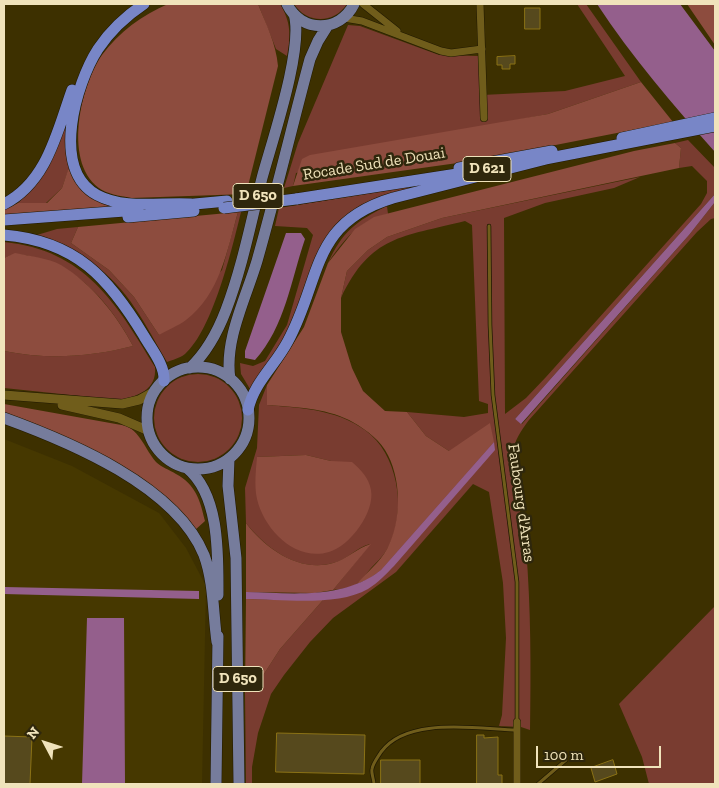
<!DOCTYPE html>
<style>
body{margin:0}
#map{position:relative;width:719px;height:788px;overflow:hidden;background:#3d3000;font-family:"Zilla Slab",serif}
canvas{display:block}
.frame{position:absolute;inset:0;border:5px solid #f0e3bb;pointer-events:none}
.north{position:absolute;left:20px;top:718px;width:50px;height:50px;-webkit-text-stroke:4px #2f270c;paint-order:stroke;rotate:310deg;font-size:14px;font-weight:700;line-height:20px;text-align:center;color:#f0e3bb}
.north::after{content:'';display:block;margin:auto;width:18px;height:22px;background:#f0e3bb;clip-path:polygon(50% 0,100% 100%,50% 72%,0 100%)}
.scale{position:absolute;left:536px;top:746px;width:125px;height:22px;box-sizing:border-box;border:2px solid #f0e3bb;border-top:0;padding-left:6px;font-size:15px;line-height:18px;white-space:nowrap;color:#f0e3bb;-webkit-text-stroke:4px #2f270c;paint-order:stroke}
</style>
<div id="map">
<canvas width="719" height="788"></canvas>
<div class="frame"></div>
<div class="north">N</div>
<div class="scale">100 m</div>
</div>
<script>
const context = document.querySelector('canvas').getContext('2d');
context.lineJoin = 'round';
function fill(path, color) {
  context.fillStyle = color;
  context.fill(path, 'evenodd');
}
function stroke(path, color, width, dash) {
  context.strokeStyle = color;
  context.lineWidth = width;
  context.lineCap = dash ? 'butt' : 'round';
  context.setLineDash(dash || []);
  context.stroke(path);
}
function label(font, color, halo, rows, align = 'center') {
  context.font = font + ' "Zilla Slab",serif';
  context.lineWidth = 5;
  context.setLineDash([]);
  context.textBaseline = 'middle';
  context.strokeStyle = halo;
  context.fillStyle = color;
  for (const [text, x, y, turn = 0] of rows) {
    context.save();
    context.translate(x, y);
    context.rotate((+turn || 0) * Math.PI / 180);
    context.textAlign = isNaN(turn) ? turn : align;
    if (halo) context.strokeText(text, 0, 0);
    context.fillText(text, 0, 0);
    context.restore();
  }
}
fill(new Path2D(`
 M4,439L72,466L159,513L186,548L206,586L202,784H4Z`), '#463800');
fill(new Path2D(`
 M258,4H280C291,22 291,36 287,56L276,49Z
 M294,4H347C334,24 307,24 294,4Z
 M577,4H586L641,82L548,114L476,128L296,173L293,186L284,188L298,143L348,25L360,26L439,55L479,56L482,95L565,91L625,76Z
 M67,121L73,170L68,171L62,188L46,203H18L36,184Z
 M688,140L715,168V194L515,419L522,424L689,235L715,202V218L711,219L697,232L529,420C521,431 514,440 513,454C512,485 523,517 526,548C531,609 531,669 530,730L521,727L499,726L502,715L506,638L503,583L489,492L473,484L396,572L333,618L310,642L284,675L271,694L258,733L252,767V784H246L245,693L255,688L280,649L323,600L355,594L367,589L449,451L426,436L407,412L464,417L488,413V404L479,401L472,225L465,221C402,237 371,235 341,298L347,271L368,250L387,237L442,218L640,177L614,188L545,203L504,218L505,414L526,398L546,377L701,204L707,193V181L692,166L679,168L681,148L675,143Z
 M409,187L411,188C391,195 368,199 350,212C314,238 308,286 291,325C281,348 265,369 250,389L241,374L240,363L253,366L265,361L287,325L313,235L307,228L275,226L279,208Z
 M387,206L388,214C359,221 344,239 328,263C342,232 356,221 387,206Z
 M238,212H241C232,249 213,329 185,354C180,358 172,360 167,362C147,328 127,285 92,264C75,253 55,244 37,235L57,229L78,227L71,243L109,270L134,297L159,335L222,270Z
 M4,242C85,250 116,303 155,367C157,390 138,396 119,400L4,388V351C48,360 89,357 133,346C112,306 79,266 33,257C21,254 15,253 4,258Z
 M154 418a44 44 0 1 1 88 0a44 44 0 1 1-88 0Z
 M267,385V405C303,408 343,410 371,435C400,461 407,518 386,551C382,557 376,563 371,568C367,573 361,582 355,585C349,588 340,589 333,590L370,544C357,547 347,560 333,563C298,573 266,548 246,523L245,488L257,448L259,405ZM306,455L331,461L257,498V457Z
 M715,606V784H649L642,757L619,704Z`), '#793c30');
fill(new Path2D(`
 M168,4H258C266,24 276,43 278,66L246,194L131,198C122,196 111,195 102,190C62,166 80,86 102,55C119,32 142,15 168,4Z
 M687,4H715V45Z
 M641,82L673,122L479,160L293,186L302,159L310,155L548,114Z
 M675,143L681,148L679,168L442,218L387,237L368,250L347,271L341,298V332L352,368L363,391L385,411L407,412L426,436L449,451L490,423L494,442L381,570L369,579L357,584C366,573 380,562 387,549C402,521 402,477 385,450C377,437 362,427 349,420C325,408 294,407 267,405V385L304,327L328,263L355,229L374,217L634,151Z
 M68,170H73C78,190 91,197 109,205L108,209L4,216V210L18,203H47L62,188Z
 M238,212C227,251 220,294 186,320C178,326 167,330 159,335L134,297L109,270L71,243L78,227Z
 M15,253C29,256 48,258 61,265C92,284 116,314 133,346C90,357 48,360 4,351V258Z
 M4,404L127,426C142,435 145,449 156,462C161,467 170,470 176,474C196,485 200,500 205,521L195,530L170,502L4,414Z
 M306,455L331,461L352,462C361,470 369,478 371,490C375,512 350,546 329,552C295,562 264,529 257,499C254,485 256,470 257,457Z
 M246,523C265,548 299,573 333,563C347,559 357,548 371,544L333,590L315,593L246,592Z
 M246,599L323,600L280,649L255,688L245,693Z`), '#8d4c3e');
fill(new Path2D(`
 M597,4H680L715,51V152C673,105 632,57 597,4Z
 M715,194V202L689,235L521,424L515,419Z
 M286,233H301L305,239C291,280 285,327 255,360L245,358V351Z
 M494,442L495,450L394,566C386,574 378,583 368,589C337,607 281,599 246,599V592C291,593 343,600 381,570Z
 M4,587L199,591V599L4,594Z
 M87,618H124L125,784H82Z`), '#945f8c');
const building = new Path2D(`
 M525,8H540V29H525Z
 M515,56V64H510V69H502V65H497V57Z
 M277,733L365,735L364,774L276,772Z
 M477,735H484V738L498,737V775H502V784H477Z
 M4,736L32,737L30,784H4Z
 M381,760H420V784H381Z
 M613,760L617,774L595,782L591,768Z`);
fill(building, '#56491d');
stroke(building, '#8b7215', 1);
const service = new Path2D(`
 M489,226L490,325L493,395L517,582V721
 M374,784C374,780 371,773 372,769C373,763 378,757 381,752C407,716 478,729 517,730
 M538,784L566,760`);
const minor = new Path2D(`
 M363,4L397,31
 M480,4L484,118
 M344,18L362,21L441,51L451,53L482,49
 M517,784V722`);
const tertiary = new Path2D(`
 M4,395L122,404L139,400L155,391
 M62,405L119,418L149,431`);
const primary = new Path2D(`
 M287,4C301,33 340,33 354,4
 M147 418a51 51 0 1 1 102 0a51 51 0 1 1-102 0Z
 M190,368C206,353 218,331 226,310C242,268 251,222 262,178C272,141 304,48 294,14
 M230,379C224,340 246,298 257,261C276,194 292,126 310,59L318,41L328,25
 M4,418C70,442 176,486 204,555C214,582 213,614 217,642
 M229,459L228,486L236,558L239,784
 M187,468C220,495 218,555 218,595
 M216,784L218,636`);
const trunk = new Path2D(`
 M144,4C126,16 110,31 98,49C76,83 50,170 97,195C125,210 160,202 191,204
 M622,138L715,118
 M545,159L715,126
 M459,168L552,151
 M296,199L470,172
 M4,204C47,182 57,132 72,90
 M184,205L227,201
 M128,217L194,211
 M4,220L138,210
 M4,235C76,241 109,278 144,336C152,350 165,365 164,381
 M248,410C254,382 275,366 288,341C322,278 310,223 393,198L550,158`);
stroke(service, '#201900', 4.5);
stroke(minor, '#201900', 8);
stroke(tertiary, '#201900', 10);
stroke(primary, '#201900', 12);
stroke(trunk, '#201900', 12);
stroke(service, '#705d1b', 3);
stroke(minor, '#705d1b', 7);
stroke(tertiary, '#705d1b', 9);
stroke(primary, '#767c9c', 11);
stroke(trunk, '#7886c7', 11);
const trunkBridge = new Path2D(`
 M224,208L296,199`);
stroke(trunkBridge, '#201900', 12, []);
stroke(trunkBridge, '#7886c7', 11);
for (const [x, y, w] of [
 [487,169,48],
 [258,196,50],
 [238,679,50]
]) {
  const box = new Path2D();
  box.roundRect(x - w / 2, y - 12.5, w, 25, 4);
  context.fillStyle = '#2f270c';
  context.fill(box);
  stroke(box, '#f0e3bb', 1);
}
label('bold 15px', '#f0e3bb', null, [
 ["D 621",487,169],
 ["D 650",258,196],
 ["D 650",238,679]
]);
label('16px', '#f0e3bb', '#2f270c', [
 ["Rocade Sud de Douai",374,164,-9],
 ["Faubourg d'Arras",521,503,82]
]);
</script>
